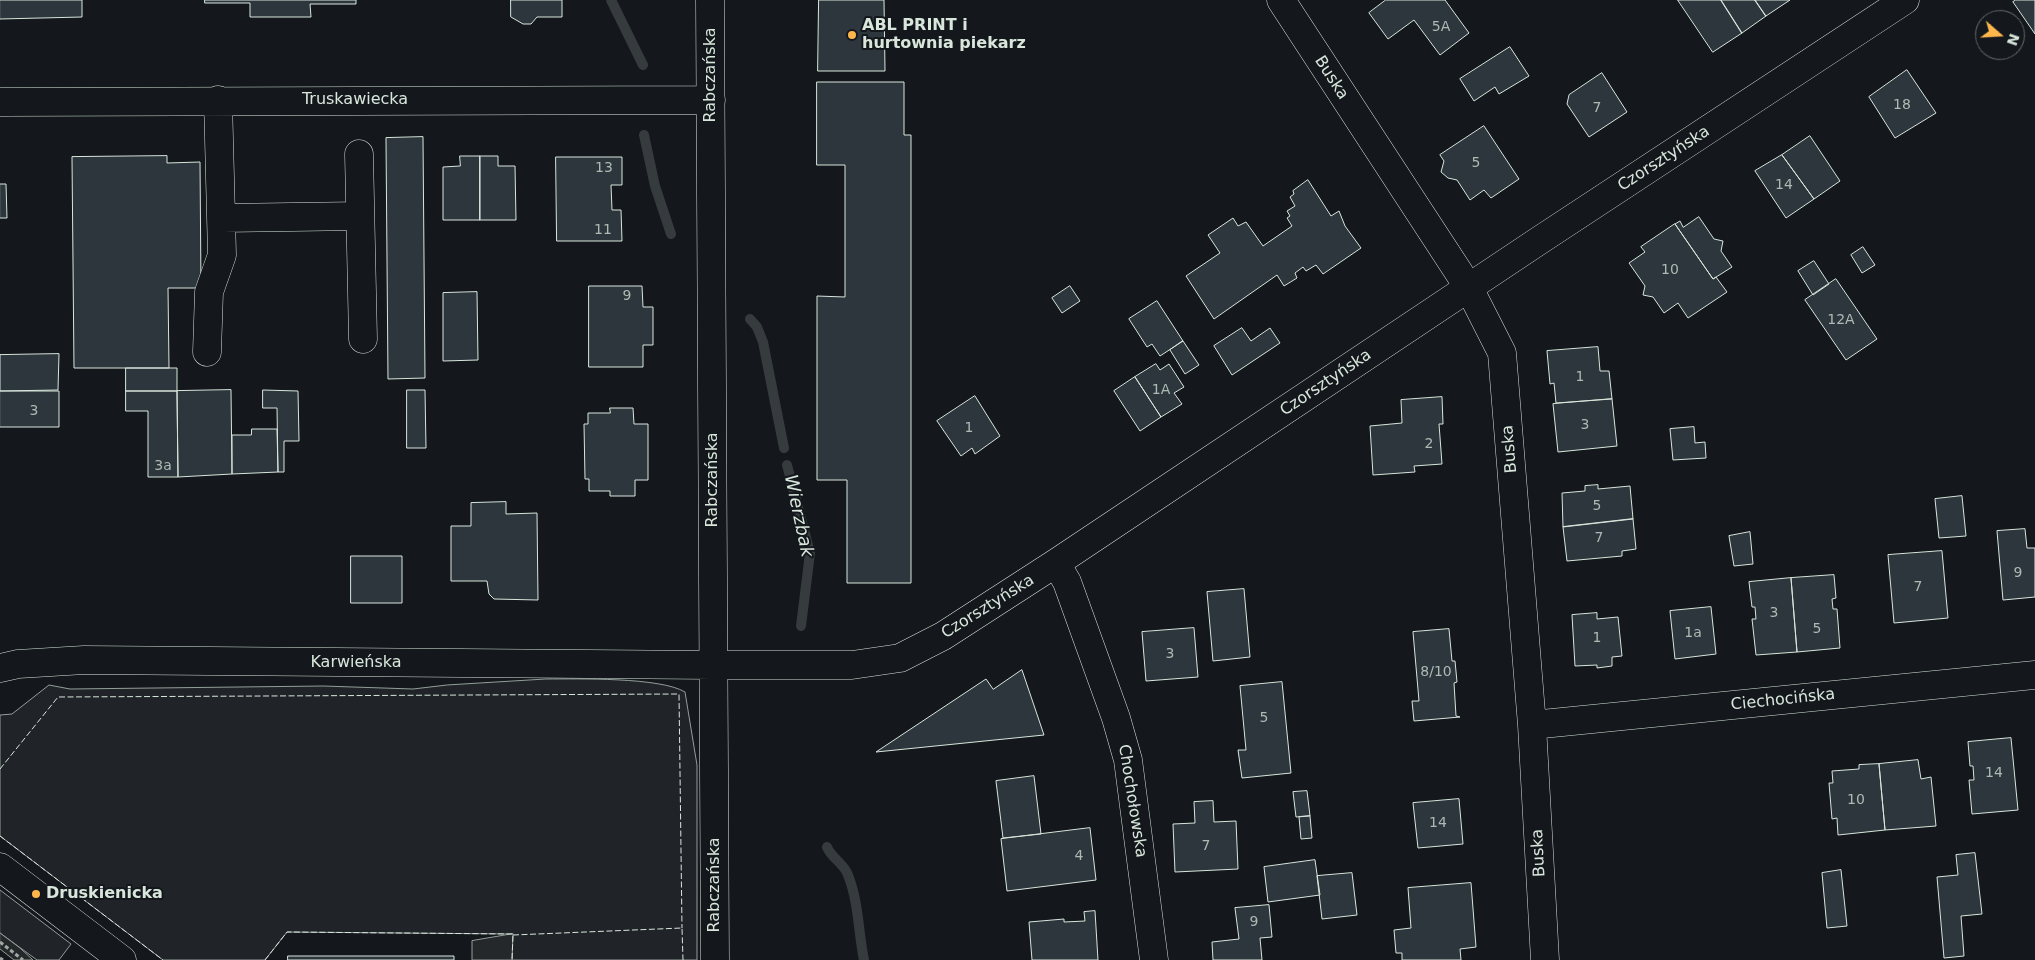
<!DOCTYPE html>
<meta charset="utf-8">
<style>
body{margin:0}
#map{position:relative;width:2035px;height:960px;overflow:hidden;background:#14181c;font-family:"DejaVu Sans",sans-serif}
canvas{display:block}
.north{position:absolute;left:1975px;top:10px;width:50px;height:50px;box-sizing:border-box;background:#14181c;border:1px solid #626a69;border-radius:50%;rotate:109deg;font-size:14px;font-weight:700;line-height:20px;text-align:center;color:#d8e6dc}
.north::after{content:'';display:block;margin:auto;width:18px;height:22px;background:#ffb74d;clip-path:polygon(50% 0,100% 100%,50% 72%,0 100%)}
</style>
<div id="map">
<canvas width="2035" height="960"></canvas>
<div class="north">N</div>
</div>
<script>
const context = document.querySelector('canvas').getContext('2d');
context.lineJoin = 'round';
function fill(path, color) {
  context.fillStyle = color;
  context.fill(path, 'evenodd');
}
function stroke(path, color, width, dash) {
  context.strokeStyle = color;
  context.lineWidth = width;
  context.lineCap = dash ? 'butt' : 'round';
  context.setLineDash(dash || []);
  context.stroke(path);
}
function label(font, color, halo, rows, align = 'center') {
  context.font = font + ' "DejaVu Sans",sans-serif';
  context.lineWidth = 4;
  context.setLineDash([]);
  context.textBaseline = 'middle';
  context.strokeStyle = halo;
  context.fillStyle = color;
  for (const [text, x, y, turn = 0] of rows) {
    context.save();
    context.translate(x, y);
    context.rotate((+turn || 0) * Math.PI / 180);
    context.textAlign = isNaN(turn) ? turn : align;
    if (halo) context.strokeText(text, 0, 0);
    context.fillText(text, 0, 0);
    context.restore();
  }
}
const green = new Path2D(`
 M546,679C578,679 660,677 685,692L697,765V960H512V934L287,932L265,960H163L0,836V715L12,714L49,685L70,689L323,686L413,689L447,685Z
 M0,890L71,944L59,960H37L0,933Z`);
fill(green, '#202428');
stroke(green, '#939e99', 1);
const parking = new Path2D(`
 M0,933L20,948L33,960H14L0,949Z
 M513,934L512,960H472V941Z`);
fill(parking, '#24282b');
stroke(parking, '#939e99', 1);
stroke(new Path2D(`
 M611,0L643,65
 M644,135L655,186L671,234
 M750,319L757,327L763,342L784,448
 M787,465L810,553L801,626
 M827,847C831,858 844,863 848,875C859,903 858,931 864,960`), '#363b3e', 10);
const building = new Path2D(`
 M0,0H82V17L0,19Z
 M205,0H356V4H310L311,17H250V3H205Z
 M511,0H562V17H537L531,24H523L511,17Z
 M819,0H884L885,71H818Z
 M1386,0H1445L1469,33L1440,55L1414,20L1388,39L1369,13Z
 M1678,0H1721L1742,33L1713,52Z
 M1721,0H1755L1766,16L1742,33Z
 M1755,0H1790L1766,16Z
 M2016,0H2035V34L2013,2Z
 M1510,47L1529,76L1499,94L1495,87L1474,101L1460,79Z
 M1907,70L1936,113L1895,138L1869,97Z
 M1602,73L1627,112L1589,137L1567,104L1569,95Z
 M817,82H904V135H911V583H847V480H817V296L845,297V165H817Z
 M1484,126L1519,179L1491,198L1484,190L1470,200L1457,180L1448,178L1441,172L1444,161L1440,155Z
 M1810,136L1840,181L1814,199L1782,155Z
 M423,137L425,378L388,379L386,138Z
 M1782,155L1814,199L1786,218L1755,171Z
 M167,156V163L200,162L201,288H168L169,368H74L72,157Z
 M460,156H480V220H443V167L460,166Z
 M480,156H498V166H515L516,220H480Z
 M556,157H622V185H611L612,210H621L622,241H557Z
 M1308,180L1331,216L1339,211L1345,226L1361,248L1323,274L1316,265L1306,271L1303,267L1295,273L1297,278L1284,286L1277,275L1214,319L1186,276L1220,253L1208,235L1233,218L1238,226L1246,222L1263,246L1292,226L1287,218L1290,216L1287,211L1295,206L1290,197L1294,194L1293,191Z
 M0,184H6L7,218H0Z
 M1699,217L1714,239L1723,241L1721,251L1732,267L1713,279L1675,224L1680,221L1683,227Z
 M1675,224L1713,279L1716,277L1727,292L1688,318L1678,303L1664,313L1653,297L1643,295L1645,286L1629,263L1645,252L1641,247Z
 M1863,247L1875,265L1862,273L1851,255Z
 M1814,261L1829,284L1813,295L1798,271Z
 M1836,279L1877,339L1846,360L1805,300Z
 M589,286H642L643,307H653V345H643V367H589Z
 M1070,286L1080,301L1062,313L1052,298Z
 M477,292L478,360L443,361V293Z
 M1157,301L1183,341L1160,356L1152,344L1147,347L1129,319Z
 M1242,328L1251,341L1270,328L1280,343L1232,375L1214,346Z
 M1183,341L1199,365L1185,374L1170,350Z
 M1598,347L1600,371H1609L1612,399L1556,403L1554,383L1550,384L1547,351Z
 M59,354L58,390L0,391V355Z
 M1156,364L1160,370L1169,364L1184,387L1174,393L1182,404L1161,417L1135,377Z
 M126,368H177V391H126Z
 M1135,377L1161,417L1140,431L1114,391Z
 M231,390L232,474L178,477L177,391Z
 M263,390L298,391L299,441H284V472H278L277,408H263Z
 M407,390H425L426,448H407Z
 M0,391H59V427H0Z
 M126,391H177L178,477H148V411H126Z
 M975,396L1000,436L975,454L972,448L961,456L937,421Z
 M1442,397L1443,424H1439L1442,464L1414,466L1415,472L1373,475L1370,426L1402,423L1401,400Z
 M1612,399L1617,446L1558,452L1553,404Z
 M610,408H633L634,424H648V480H635V496H610V491H589V479H585L584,424H588V413H610Z
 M1694,427L1695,443L1705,442L1706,458L1673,460L1670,429Z
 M252,429H277L278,472L232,474V435H251Z
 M1598,485V489L1630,486L1633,519L1563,527L1562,493L1585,491V486Z
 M1962,496L1966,536L1939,538L1935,499Z
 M506,502V514L537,513L538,600L494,599L489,594L487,581H451V526H471V503Z
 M1633,519L1636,549L1622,551V556L1567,561L1563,527Z
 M2025,529L2027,548H2035V597L2003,600L1997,531Z
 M1750,532L1753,564L1734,566L1729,536Z
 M1942,551L1948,618L1894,623L1888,555Z
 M351,556H402V603H351Z
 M1834,575L1836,598L1832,599L1833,609H1837L1840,648L1797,652L1791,578Z
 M1791,578L1797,652L1756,655L1752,619H1756L1755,607H1752L1749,582Z
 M1244,589L1250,657L1213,661L1207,592Z
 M1711,607L1716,654L1675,659L1670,611Z
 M1597,613V619L1618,617L1622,656L1612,657V666L1597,668V665L1575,666L1572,615Z
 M1194,628L1198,677L1146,681L1142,632Z
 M1449,629L1452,661H1455L1457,682L1454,683L1456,716L1460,717L1414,721L1412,701H1419L1413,632Z
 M1022,670L1044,735L876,752L986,679L993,689Z
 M1282,682L1291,773L1242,778L1238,750H1246L1240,686Z
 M2011,738L2018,810L1972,814L1969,780H1974L1973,766H1970L1968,742Z
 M1918,760L1921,779L1931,777L1936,826L1885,830L1879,764Z
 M1879,764L1885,830L1838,835L1837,818L1832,819L1829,783H1833L1832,771L1859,769V765Z
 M1034,776L1041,834L1003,838L996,781Z
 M1307,791L1310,816L1296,817L1293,792Z
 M1459,799L1463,844L1418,848L1413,803Z
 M1213,801L1214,822L1236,821L1238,869L1175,872L1173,824L1195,823L1194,802Z
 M1310,816L1312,838L1301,839L1299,817Z
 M1090,828L1096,880L1007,891L1001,839Z
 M1975,853L1982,914L1961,916L1964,956L1944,958L1937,877L1958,875L1956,855Z
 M1315,860L1320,895L1268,902L1264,867Z
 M1841,870L1847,926L1827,928L1822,873Z
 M1352,873L1357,915L1322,919L1317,876Z
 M1471,883L1476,947L1460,949L1461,960H1402V953H1396L1394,930L1411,928L1408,888Z
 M1269,905L1272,937L1260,938L1262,960H1213L1212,942L1239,939L1235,908Z
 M1095,911L1098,960H1032L1029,922L1064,919V922L1085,921L1084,912Z
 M288,956H454V960H288Z`);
fill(building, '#2c363c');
stroke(building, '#d8e6dc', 1);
const minor = new Path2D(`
 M710,0L715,960
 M1281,0L1469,288L1502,353L1532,725L1545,960
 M0,102L711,100
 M359,154L363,339
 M223,218L360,216
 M207,352L209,292L222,255L218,100
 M1056,563L1067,582L1116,718L1128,760L1154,960
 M0,668L18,664L84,660L713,665H852L900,658L943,636L1056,563L1540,240L1905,0
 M1532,725L2035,675
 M0,867L122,960`);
stroke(minor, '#d8e6dc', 29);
stroke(new Path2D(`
 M0,942L23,960
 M0,958L3,960`), '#9da8a2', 3, [4, 2.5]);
stroke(minor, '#14181c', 28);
stroke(new Path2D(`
 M0,769L58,697L679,694L682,928
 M0,836L163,960
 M513,935L682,928L683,960
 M265,960L287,932L513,934L512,960`), '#d8e6dc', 1, [6, 2.5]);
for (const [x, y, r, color] of [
 [852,35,5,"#ffb74d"],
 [36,894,5,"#ffb74d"]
]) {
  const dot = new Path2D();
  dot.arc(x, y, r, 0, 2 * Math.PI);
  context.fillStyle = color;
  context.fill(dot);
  stroke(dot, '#14181c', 2);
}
label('14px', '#adbab4', null, [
 ["5A",1441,27],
 ["18",1902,105],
 ["7",1597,108],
 ["5",1476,163],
 ["13",604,168],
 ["14",1784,185],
 ["11",603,230],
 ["10",1670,270],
 ["9",627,296],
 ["12A",1841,320],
 ["1",1580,377],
 ["1A",1161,390],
 ["3",34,411],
 ["3",1585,425],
 ["1",969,428],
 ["2",1429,444],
 ["3a",163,466],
 ["5",1597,506],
 ["7",1599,538],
 ["9",2018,573],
 ["7",1918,587],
 ["3",1774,613],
 ["5",1817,629],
 ["1a",1693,633],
 ["1",1597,638],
 ["3",1170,654],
 ["8/10",1436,672],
 ["5",1264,718],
 ["14",1994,773],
 ["10",1856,800],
 ["14",1438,823],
 ["7",1206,846],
 ["4",1079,856],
 ["9",1254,922]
]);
label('bold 16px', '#d8e6dc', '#14181c', [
 ["ABL PRINT i",862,26],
 ["hurtownia piekarz",862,44],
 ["Druskienicka",46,894]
], 'left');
label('16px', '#d8e6dc', '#14181c', [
 ["Rabczańska",711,75,-90],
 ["Buska",1331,78,57],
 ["Truskawiecka",355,100],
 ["Czorsztyńska",1664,159,-33],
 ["Czorsztyńska",1326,383,-34],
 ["Buska",1510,449,-95],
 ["Rabczańska",713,480,-90],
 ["Czorsztyńska",988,607,-32],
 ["Karwieńska",356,663],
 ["Ciechocińska",1783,700,-6],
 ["Chochołowska",1132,801,81],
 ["Buska",1539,853,-93],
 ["Rabczańska",715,885,-90]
]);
label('italic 18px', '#d8e6dc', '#14181c', [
 ["Wierzbak",798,516,78]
]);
</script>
